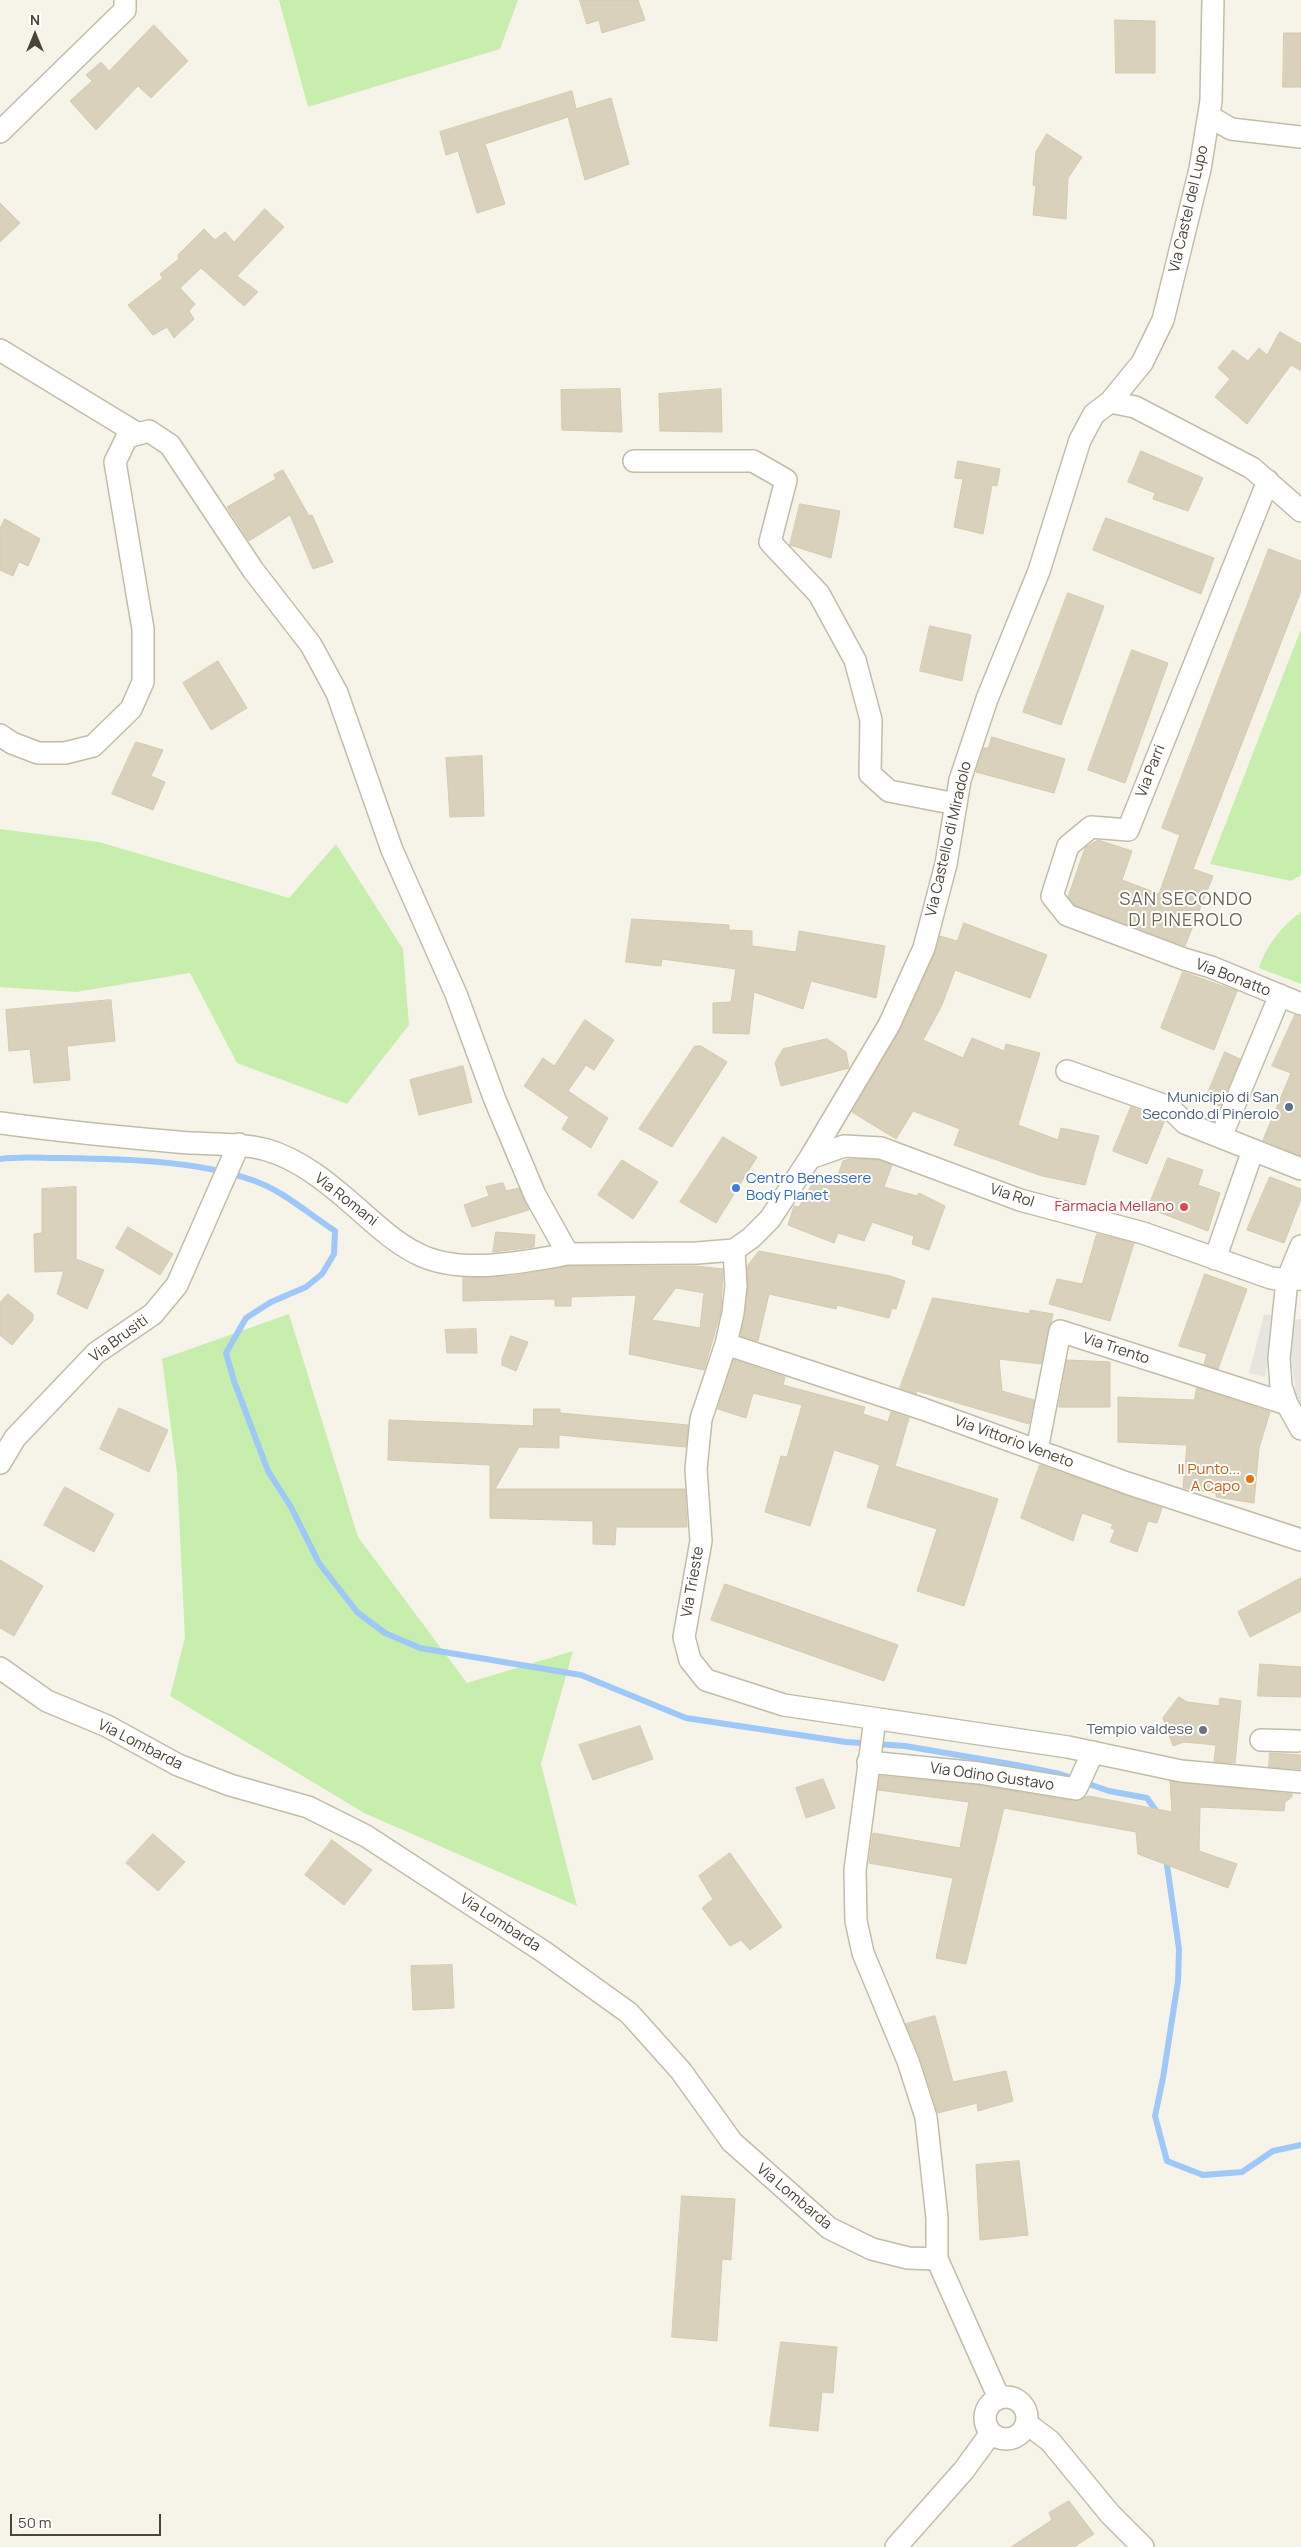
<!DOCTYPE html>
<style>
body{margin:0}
#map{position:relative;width:1301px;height:2547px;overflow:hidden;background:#f6f3e8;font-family:Manrope,sans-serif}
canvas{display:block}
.north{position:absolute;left:10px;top:10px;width:50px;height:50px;-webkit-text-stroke:4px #fff;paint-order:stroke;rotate:0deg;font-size:14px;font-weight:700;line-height:20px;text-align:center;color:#4a4536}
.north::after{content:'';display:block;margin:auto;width:18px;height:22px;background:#4a4536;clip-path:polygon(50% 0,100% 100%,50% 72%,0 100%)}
.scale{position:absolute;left:10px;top:2514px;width:151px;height:22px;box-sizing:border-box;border:2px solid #4a4536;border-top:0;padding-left:6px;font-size:15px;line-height:18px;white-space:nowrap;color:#4a4536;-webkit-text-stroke:4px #fff;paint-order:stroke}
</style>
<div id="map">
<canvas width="1301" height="2547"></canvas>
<div class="north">N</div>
<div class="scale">50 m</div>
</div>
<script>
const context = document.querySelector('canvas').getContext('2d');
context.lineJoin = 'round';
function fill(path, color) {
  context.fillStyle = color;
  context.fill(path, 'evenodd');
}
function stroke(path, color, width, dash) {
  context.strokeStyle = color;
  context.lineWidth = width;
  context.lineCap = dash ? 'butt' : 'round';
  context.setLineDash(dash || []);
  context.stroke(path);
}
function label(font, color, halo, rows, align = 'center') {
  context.font = font + ' Manrope,sans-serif';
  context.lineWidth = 4;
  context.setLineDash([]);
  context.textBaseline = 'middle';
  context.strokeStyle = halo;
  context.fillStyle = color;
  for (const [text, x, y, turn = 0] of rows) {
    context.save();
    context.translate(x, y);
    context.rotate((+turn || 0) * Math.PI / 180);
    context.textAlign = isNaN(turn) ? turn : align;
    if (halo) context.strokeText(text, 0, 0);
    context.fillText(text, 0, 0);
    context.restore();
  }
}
fill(new Path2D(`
 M279,0H518L500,49L308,107Z
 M1301,629V875L1291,881L1210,864Z
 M0,829L99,842L289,898L336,844L403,949L409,1025L347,1104L237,1063L190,973L76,992L0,987Z
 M1301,912V984L1259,968C1266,945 1282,926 1301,912Z
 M289,1314L358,1537L467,1683L573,1651L541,1764L577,1906L364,1813L170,1696L185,1638L177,1473L162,1359Z`), '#c8eead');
fill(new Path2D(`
 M1264,1314L1277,1316L1265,1377L1249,1373Z
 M1301,1319V1412H1298L1287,1321Z`), '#e7e5e0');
stroke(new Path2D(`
 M0,1159C20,1156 41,1158 61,1158C120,1159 195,1160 252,1180C284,1191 307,1213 335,1231L334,1254L322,1274L306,1287L271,1302L246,1318L226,1353L234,1381L268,1471L291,1507L319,1563L357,1612L385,1633L420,1648L581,1675L686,1718L846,1742L905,1746L1016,1765L1060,1774L1109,1791L1147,1798L1159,1815
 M1166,1858L1179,1949L1178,1981L1163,2078L1155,2116L1167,2161L1203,2175L1242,2172L1273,2151L1301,2145`), '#9ec8f8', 6);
const building = new Path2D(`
 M580,0H638L645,20L602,33L599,20L587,24Z
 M1115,20L1155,21V73H1116Z
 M154,25L188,61L151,98L138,86L96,130L70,101L92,81L86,75L101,62L109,71Z
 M1284,33H1301V87H1283Z
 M572,91L576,109L611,98L629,164L585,180L568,117L485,144L505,204L477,213L458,151L446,155L440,132Z
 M1047,134L1082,157L1068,178L1066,219L1033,215L1036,186L1033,185L1036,152Z
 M0,203L20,223L0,242Z
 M265,209L284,227L237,276L258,292L244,306L201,268L180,288L195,304L189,311L194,319L174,338L167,327L153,335L128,305L163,278L160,274L179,259L178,255L204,229L215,240L225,232L234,242Z
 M1280,332L1301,344V371L1291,365L1247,424L1215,397L1230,379L1218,368L1233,350L1248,361L1259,348L1267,355Z
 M620,389L622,432L562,430L561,390Z
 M721,389L722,432L660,431L659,394Z
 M1141,451L1203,478L1188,511L1153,499L1155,493L1128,482Z
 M958,461L1000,469L997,486L992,485L983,534L954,527L963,479L955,478Z
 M283,470L309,516L312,515L333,562L313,569L290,515L249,541L227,507L276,479L274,475Z
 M800,504L840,511L831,558L790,545Z
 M1106,518L1214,558L1201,594L1093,550Z
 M5,519L40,539L28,566L19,562L13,576L0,570V529Z
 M1269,549L1301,561V591L1193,869L1213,876L1185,946L1075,905L1068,897L1085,848L1098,840L1132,851L1122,880L1159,894L1180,835L1162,828Z
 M1068,593L1104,606L1061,725L1023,712Z
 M930,626L971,635L962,681L920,671Z
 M1132,650L1168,663L1125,783L1088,770Z
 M218,661L247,708L211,730L183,683Z
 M992,737L1065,759L1054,793L976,772L984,748H988Z
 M136,742L163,750L151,776L165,782L153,810L112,794Z
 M482,756L484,816L450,817L446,758Z
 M632,919L729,925V930L752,931V946L796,952L799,931L885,946L876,998L811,981L803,1009L754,992L749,1034L713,1033V1003L731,1002L736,969L662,959L661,966L626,962Z
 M964,923L1047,955L1030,998L955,970L942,1005L923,1040L963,1058L972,1038L1004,1051L1006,1044L1040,1053L1018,1125L1058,1140L1061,1128L1099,1136L1085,1185L1042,1176L954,1145L960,1129L913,1111L896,1139L852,1112L900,1030L935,953L940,936L957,941Z
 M1183,972L1237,991L1214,1050L1161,1028Z
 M111,1000L115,1041L67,1046L70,1080L34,1083L30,1049L9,1051L6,1010Z
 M1295,1015L1301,1016V1156L1263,1140L1291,1073L1272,1066Z
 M585,1020L614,1040L594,1070L586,1065L568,1091L608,1118L591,1148L562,1129L569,1117L524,1086L543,1058L554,1066Z
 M827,1039L846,1052L849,1068L781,1086L775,1063L783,1049Z
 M695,1046H701L727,1062L672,1147L639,1129Z
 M1225,1052L1240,1059L1220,1106L1205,1100Z
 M463,1066L472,1102L419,1115L410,1080Z
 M1131,1107L1165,1120L1147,1164L1113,1151Z
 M723,1137L757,1157L716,1223L680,1202Z
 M1168,1158L1203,1170L1198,1185L1220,1193L1208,1231L1148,1208Z
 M851,1159L878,1160L892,1165L884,1187L917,1196L919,1193L945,1206L929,1250L912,1244L914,1236L872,1222L864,1241L838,1233L834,1243L788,1225L794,1206L799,1207L814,1181L834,1186L843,1161Z
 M622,1160L658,1182L633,1219L598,1195Z
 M1270,1177L1301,1189V1199L1284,1243L1247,1230Z
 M503,1183L506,1191L519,1188L529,1210L472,1227L464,1205L489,1196L486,1187Z
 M76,1187V1259L104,1270L87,1309L57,1294L64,1271L35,1272L34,1234L42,1233V1189Z
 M128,1227L173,1254L160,1275L116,1248Z
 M496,1232L535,1235L534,1247L493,1252Z
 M1097,1234L1134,1243L1110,1321L1049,1304L1057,1279L1082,1284Z
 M759,1251L890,1276L905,1281L896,1309L892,1308L889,1318L837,1305L836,1309L769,1294L758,1341L741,1336L748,1287L747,1267Z
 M569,1266H696L723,1269L721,1311L704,1370L629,1354L636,1295L571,1297V1306H555V1299L463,1301V1277L512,1276ZM676,1288L704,1293L700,1328L652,1320Z
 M1205,1274L1247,1289L1218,1369L1204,1364L1207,1354L1179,1346Z
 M8,1294L33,1314V1320L12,1345L0,1335V1303Z
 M933,1298L1030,1314V1310L1053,1314L1041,1364L999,1359L1002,1391L1034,1400L1029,1424L917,1391L916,1394L900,1388Z
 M476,1329L477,1353H447L445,1330Z
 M511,1336L528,1342L516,1371L502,1365V1359Z
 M734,1360L785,1377L783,1385L865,1407L863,1414L888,1422L891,1412L909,1418L895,1466L998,1499L964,1606L917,1591L937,1529L867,1507L880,1465L834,1450L810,1526L765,1512L781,1456L787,1457L802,1405L753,1393L746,1418L718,1409Z
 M1067,1360L1110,1362V1407H1059Z
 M1197,1388L1270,1412L1259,1448L1254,1503L1216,1497V1493L1183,1488L1187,1445L1118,1442V1397L1194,1400Z
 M119,1408L168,1430L149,1472L100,1449Z
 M534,1409H560V1413L688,1425L686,1447L559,1435V1448L519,1447L495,1489H685L687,1527H616L615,1545L593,1544V1521L490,1518V1465L388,1460L389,1420L533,1426Z
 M1040,1465L1162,1508L1157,1523L1148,1521L1137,1552L1110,1542L1115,1530L1111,1528L1113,1524L1082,1513L1073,1541L1021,1518Z
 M65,1487L114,1514L94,1552L44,1525Z
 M0,1560L43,1586L14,1636L0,1628Z
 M1301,1578V1611L1250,1637L1238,1612Z
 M725,1584L898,1645L884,1681L711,1620Z
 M1260,1664L1301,1667V1697L1258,1696Z
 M1179,1697L1187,1702L1219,1706L1220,1698L1241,1701L1235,1763L1214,1762L1216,1745L1184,1742L1173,1746L1163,1718Z
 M640,1726L653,1759L593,1780L579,1745Z
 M1270,1753L1301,1755V1769L1269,1767Z
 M880,1776L977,1785L1074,1801L1089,1796L1172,1812L1170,1781L1292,1794V1797L1285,1802L1284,1811L1200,1807L1199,1851L1237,1864L1228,1888L1138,1854L1136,1832L1004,1808L966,1964L936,1958L953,1878L869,1863L873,1833L960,1848L969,1802L878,1790Z
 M823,1779L835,1808L806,1818L796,1788Z
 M153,1834L185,1862L158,1891L126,1863Z
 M332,1840L372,1870L344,1905L305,1875Z
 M730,1853L782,1927L750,1950L741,1940L730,1946L702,1908L713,1899L699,1876Z
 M452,1965L454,2008L413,2010L411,1966Z
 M935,2016L953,2082L1006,2071L1013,2101L978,2111L977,2103L938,2113L920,2057L906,2024Z
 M1019,2161L1028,2235L980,2240L976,2165Z
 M682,2196L735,2199L731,2260L722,2259L717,2341L672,2337Z
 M781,2342L837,2347L833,2393L822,2392L818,2431L770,2426Z
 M1069,2501L1094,2534L1074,2547H1011L1052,2520L1049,2513Z`);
fill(building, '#d9d1bc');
stroke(building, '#d4caae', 1);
const minor = new Path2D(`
 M1209,116L1231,129L1301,137
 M0,132L125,10V0
 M0,350L138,434
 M1110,402L1135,407L1252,468L1301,511
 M634,461H753L786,480L770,542L819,594L855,660L871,720L870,774L889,791L956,804
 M1268,481L1128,830L1091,827L1068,846L1052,896L1067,915L1184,959L1211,967L1301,1004
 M0,735L12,743L38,753H65L93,746L131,709L143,682V629L115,462L127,437L149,431L170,445L253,570L311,645L337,693L392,850L456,994L495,1100L535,1195L568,1254L697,1253L734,1250L751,1238L770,1219L810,1158L889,1025L924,948L946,864L960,780L987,699L1039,571L1080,440L1094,414L1110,402L1142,363L1163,320L1200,169L1211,101L1213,0
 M1067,1071L1169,1107L1185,1123L1301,1169
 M0,1123C59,1131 118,1137 177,1142C207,1145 237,1142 267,1150C298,1159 326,1181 350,1202C370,1219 392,1241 416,1253C459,1276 522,1262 568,1254
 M1221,1137L1280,995
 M810,1158L844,1146L881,1148L1020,1200L1143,1233L1271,1278L1287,1280L1301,1279
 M1301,1246L1287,1280L1279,1358L1281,1386L1287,1404L1301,1429
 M734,1250L736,1286L733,1313L726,1344L701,1419L696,1469L701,1541L684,1637L690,1660L706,1680L784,1705L1068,1747L1181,1771L1301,1782
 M1215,1259L1253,1150
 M726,1344L923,1409L1127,1483L1301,1540
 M1037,1450L1060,1331L1287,1404
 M0,1463L15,1438L96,1353L153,1314L177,1285L239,1144
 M0,1668L47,1701L107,1726L178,1765L230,1785L308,1807L366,1836L544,1952L629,2013L681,2071L732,2142L829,2228L872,2249L908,2258L937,2259
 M875,1719L855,1870L856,1921L863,1953L908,2061L926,2117L937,2218V2259L999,2398
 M1261,1740L1297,1741
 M868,1762L979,1773L1076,1789L1093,1752
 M985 2418a21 21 0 1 1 42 0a21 21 0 1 1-42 0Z
 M1026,2423L1050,2441L1110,2514L1143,2547
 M896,2547L964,2470L991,2433`);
stroke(minor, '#c2bda9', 24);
stroke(minor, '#fff', 21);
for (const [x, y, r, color] of [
 [1289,1107,5,"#5c6f8a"],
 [736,1188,5,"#3f7fe0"],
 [1184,1207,5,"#e0444e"],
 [1250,1479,5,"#e8710a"],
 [1203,1730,5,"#6b7280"]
]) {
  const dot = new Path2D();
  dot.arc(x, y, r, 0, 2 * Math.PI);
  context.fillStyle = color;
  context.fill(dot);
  stroke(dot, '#fff', 2);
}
label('15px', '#4a4536', '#fff', [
 ["Via Castel del Lupo",1189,209,-77],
 ["Via Parri",1151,771,-69],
 ["Via Castello di Miradolo",949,839,-77],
 ["Via Bonatto",1233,978,21],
 ["Via Rol",1012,1196,18],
 ["Via Romani",346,1200,38],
 ["Via Brusiti",119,1339,-36],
 ["Via Trento",1116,1349,18],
 ["Via Vittorio Veneto",1014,1442,20],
 ["Via Trieste",693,1582,-80],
 ["Via Lombarda",140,1745,27],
 ["Via Odino Gustavo",992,1777,8],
 ["Via Lombarda",500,1923,33],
 ["Via Lombarda",794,2197,40]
]);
label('15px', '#4e5e75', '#fff', [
 ["Municipio di San",1279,1098],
 ["Secondo di Pinerolo",1279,1115]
], 'right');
label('15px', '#366cbe', '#fff', [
 ["Centro Benessere",746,1179],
 ["Body Planet",746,1196]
], 'left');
label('15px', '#be3a42', '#fff', [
 ["Farmacia Mellano",1174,1207]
], 'right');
label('15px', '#c56008', '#fff', [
 ["Il Punto...",1240,1470],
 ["A Capo",1240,1487]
], 'right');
label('15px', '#5b616d', '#fff', [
 ["Tempio valdese",1193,1730]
], 'right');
context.letterSpacing = '1px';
label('18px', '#6e654c', '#fff', [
 ["SAN SECONDO",1186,900],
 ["DI PINEROLO",1186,921]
]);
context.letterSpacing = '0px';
</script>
